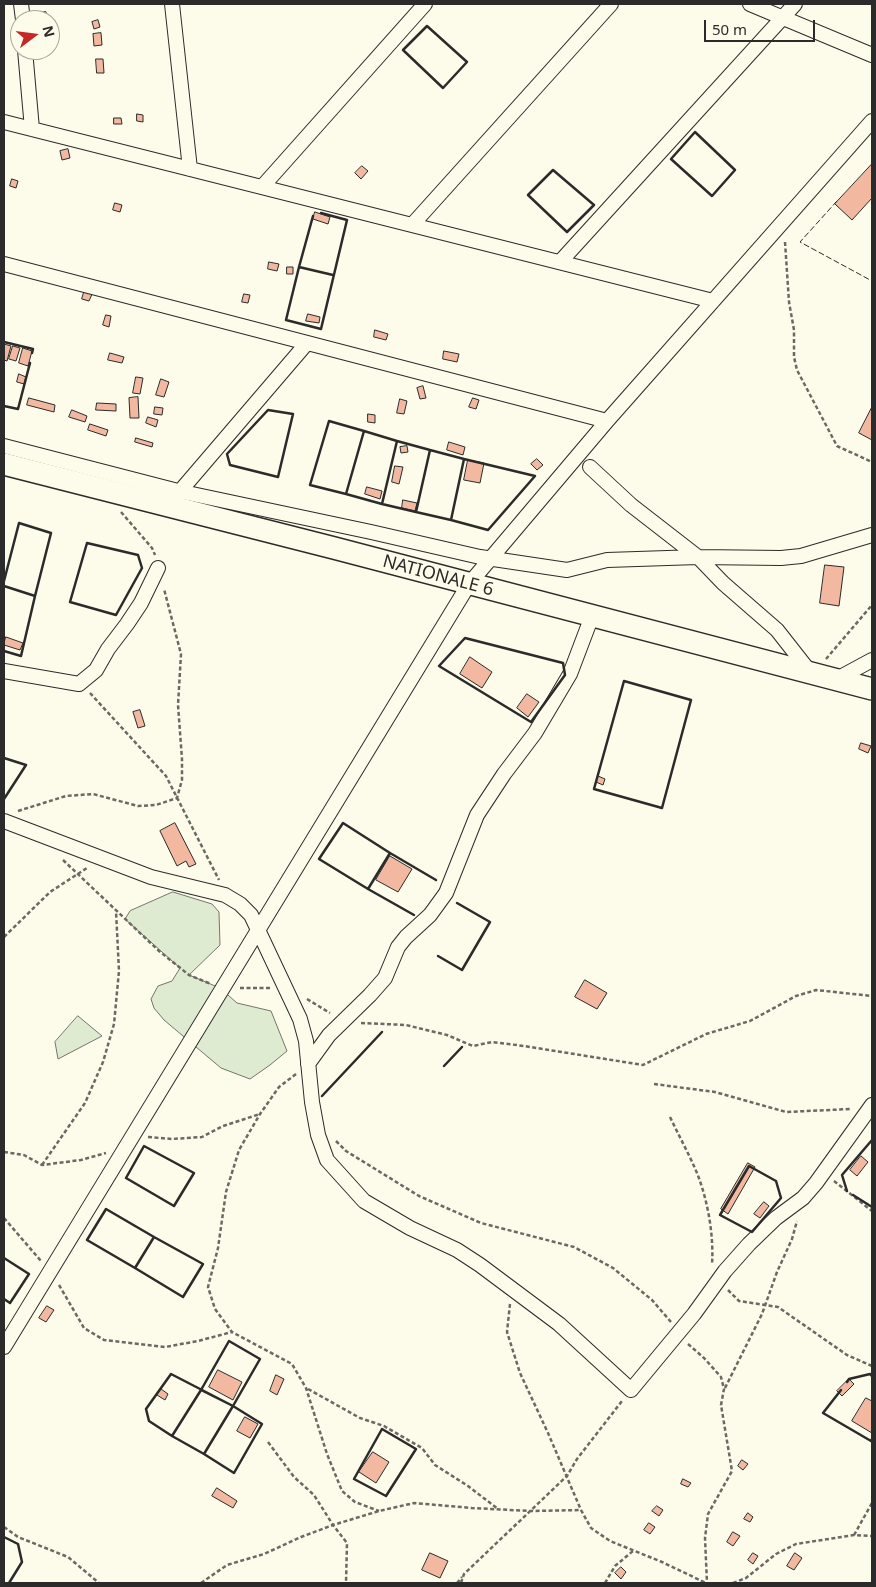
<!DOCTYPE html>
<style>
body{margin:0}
#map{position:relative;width:876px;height:1587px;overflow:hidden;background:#fdfbea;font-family:"Noto Sans",sans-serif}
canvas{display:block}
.frame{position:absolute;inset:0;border:5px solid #2b2b2b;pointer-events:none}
.north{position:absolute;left:10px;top:10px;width:50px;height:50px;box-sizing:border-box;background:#fdfbea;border:1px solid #a9a89e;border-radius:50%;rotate:75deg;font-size:14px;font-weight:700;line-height:20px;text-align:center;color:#2b2b2b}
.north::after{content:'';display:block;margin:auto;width:18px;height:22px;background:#c62828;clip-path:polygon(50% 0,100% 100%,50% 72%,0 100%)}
.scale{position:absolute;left:704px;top:20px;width:111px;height:22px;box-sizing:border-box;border:2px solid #2b2b2b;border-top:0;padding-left:6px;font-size:15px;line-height:18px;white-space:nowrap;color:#2b2b2b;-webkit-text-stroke:4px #fdfbea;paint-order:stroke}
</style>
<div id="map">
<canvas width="876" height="1587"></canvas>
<div class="frame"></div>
<div class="north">N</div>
<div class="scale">50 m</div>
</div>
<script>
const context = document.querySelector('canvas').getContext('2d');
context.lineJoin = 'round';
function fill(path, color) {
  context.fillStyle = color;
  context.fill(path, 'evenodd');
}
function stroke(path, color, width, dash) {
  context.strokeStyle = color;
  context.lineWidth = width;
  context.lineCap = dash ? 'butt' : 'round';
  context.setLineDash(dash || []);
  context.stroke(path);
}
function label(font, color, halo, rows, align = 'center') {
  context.font = font + ' "Noto Sans",sans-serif';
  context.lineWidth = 4;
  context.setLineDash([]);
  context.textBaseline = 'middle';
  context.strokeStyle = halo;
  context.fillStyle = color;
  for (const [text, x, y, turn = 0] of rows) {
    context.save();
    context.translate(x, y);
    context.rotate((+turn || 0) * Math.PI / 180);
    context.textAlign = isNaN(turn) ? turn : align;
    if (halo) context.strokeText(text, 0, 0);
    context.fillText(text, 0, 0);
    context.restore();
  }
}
const green = new Path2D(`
 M173,892L212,904L219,912L220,945L189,975L220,988L237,1003L271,1011L287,1051L270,1065L250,1079L221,1068L164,1020L154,1008L151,999L158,986L172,981L180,968L125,919L130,911Z
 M78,1016L102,1036L58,1059L55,1042Z`);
fill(green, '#deebd1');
stroke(green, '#74746e', 1);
const building = new Path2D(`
 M46,12L47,20H40L39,13Z
 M98,20L100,27L94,29L92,22Z
 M101,33L102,45L94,46L93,34Z
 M96,59H103L104,73H97Z
 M137,114L143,115V122L137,121Z
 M114,118H121L122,124H114Z
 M68,149L70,158L62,160L60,151Z
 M872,164V198L852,220L835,204Z
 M362,166L368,171L361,179L355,173Z
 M12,179L18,181L16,188L10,186Z
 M115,203L122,205L120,212L113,210Z
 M315,212L330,217L328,224L313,219Z
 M269,262L279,264L277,271L268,269Z
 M287,267H293V274H287Z
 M85,289L93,292L89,301L82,299Z
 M244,294L250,295L248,303L242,302Z
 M308,314L320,317L319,323L306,321Z
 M106,315L111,316L109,327L103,325Z
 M375,330L388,334L386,340L374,337Z
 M4,344L11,346L7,361L4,360Z
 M13,346L20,348L16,361L9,359Z
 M23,348L32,351L28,366L19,363Z
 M444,351L459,354L457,362L443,359Z
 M110,353L124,357L122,363L108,360Z
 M19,374L26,377L24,384L17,382Z
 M136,377L143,378L140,394L133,393Z
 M161,379L169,382L164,397L156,395Z
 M423,386L426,398L420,399L417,388Z
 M138,397L139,418H130L129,398Z
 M29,398L55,405L54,412L27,405Z
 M473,398L479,400L476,409L469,407Z
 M400,399L407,401L404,414L397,413Z
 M97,403L116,404V411L96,410Z
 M155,407L163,408L162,415L154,414Z
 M872,407V440L859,433Z
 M72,410L87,416L85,422L69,417Z
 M368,414L375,415V423L368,422Z
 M148,417L158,420L156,427L146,423Z
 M90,424L108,430L106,436L88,430Z
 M136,438L153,443L152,447L135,442Z
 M449,442L465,447L463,455L447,450Z
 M407,446L408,452L401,453L400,447Z
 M537,459L543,465L537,470L531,464Z
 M468,460L484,463L480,483L464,480Z
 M395,466L403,467L399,484L392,482Z
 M367,487L382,491L380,499L365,494Z
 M403,500L417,503L415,511L402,508Z
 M825,565L844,567L839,606L820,603Z
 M6,637L23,643L20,650L4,645Z
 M470,657L492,672L482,688L460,674Z
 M527,694L539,702L528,717L517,708Z
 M140,710L145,726L138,728L133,712Z
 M861,743L871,746L868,753L859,749Z
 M598,776L605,779L603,785L596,782Z
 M175,823L196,864L189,867L186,861L177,866L160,831Z
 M390,856L412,869L398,892L376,880Z
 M585,980L607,993L597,1009L575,997Z
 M861,1156L868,1162L857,1176L850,1170Z
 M748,1163L755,1167L728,1214L721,1209Z
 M764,1202L769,1206L760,1218L754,1214Z
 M47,1306L54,1310L46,1322L39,1318Z
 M218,1370L242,1382L233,1400L209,1387Z
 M276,1375L284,1379L277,1395L270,1391Z
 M849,1379L854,1384L842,1396L837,1391Z
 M161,1389L168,1394L165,1400L157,1395Z
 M866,1398L872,1401V1433L852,1421Z
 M245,1417L258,1424L250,1438L237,1431Z
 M373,1452L389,1462L376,1483L359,1472Z
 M742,1460L748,1464L743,1470L738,1466Z
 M683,1479L691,1483L688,1487L681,1484Z
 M217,1488L237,1501L233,1508L212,1496Z
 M657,1506L663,1510L659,1516L652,1511Z
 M748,1513L753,1517L750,1522L744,1519Z
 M649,1523L655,1527L650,1534L644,1530Z
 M733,1532L740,1536L733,1546L727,1542Z
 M430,1553L448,1561L440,1578L422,1570Z
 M753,1553L758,1556L753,1564L748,1560Z
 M795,1553L802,1558L794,1570L787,1566Z
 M621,1567L626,1572L621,1579L615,1573Z`);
fill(building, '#f2b8a0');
stroke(building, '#2b2b2b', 1);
const minor = new Path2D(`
 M21,4L23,20
 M172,4L190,169
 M750,4L872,55
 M25,50L32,129
 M4,122L713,301
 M262,187L425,4
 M412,225L611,4
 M560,262L795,4
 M4,264L607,421
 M4,446L178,491L371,532L480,557L567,570L607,560L698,557L781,558L801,556L872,535
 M590,467L631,505L698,557L723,583L777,630L810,672
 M176,496L307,343
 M4,671L79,684L96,670L108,649L127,624L141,603L158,568
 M835,680L872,660
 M4,821L151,877L225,895L240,904L251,915L300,1019L306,1041L312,1102L318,1135L327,1160L364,1201L410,1228L457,1250L480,1265L559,1324L631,1390L694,1314L725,1271L749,1244L776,1218L803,1198L816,1183L872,1105
 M308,1064L329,1035L370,995L385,978L398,947L406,937L430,915L446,893L477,815L504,774L535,733L570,674L592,616
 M4,1347L469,584L607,421L872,121`);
const primary = new Path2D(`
 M4,464L334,548L872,689`);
stroke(minor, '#2b2b2b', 16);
stroke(primary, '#2b2b2b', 24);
stroke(new Path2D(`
 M785,242L789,302L794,330V357L797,370L837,446L872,462
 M121,512L152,548L155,555
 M826,659L872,605
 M90,693L166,776L219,880
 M18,811L66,796L93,794L138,806L156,805L177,798L182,780V759L178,705L181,654L164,589
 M63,860L159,951L189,975L211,984
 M4,937L50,892L87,868
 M240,988H270
 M307,999L330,1013
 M361,1023L406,1025L447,1035L473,1046L492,1042L524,1046L643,1065L706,1034L750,1021L796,996L816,990L872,996
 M296,1074L279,1087L260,1114L239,1150L226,1192L218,1248L208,1287L215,1309L232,1332L292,1364L306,1388L327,1454L342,1491L355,1502L379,1511
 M654,1084L715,1092L786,1112L851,1109
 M670,1117C679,1136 689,1154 697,1173C708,1201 714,1236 712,1265
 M148,1137L172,1139L202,1137L223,1126L260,1114
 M336,1141L346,1151L419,1196L481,1223L574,1247L613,1268L652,1300L671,1322
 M4,1152L24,1155L42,1165L81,1160L106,1153
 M42,1165L85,1103L103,1062L114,1024L119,971L116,911
 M834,1181L872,1211
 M4,1218L41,1261
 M59,1285L84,1328L104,1340L165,1347L198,1341L232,1332
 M728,1290L739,1301L778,1307L847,1355L872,1366
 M510,1304L507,1332L520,1373L548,1433L581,1510L591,1528L610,1541L662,1562L706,1583
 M688,1344L704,1358L721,1377L724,1389L721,1405L732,1471L708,1514L705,1538L707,1583
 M725,1388L762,1314L777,1272L792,1239L797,1221
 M308,1389L360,1418L384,1426L422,1448L435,1465L468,1486L498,1509
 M268,1442L294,1477L314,1495L333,1525L347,1543L346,1583
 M4,1527L18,1537L68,1557L99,1583
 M854,1535L872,1503
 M201,1583L227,1565L264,1554L301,1537L333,1525L379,1511L414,1503L472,1508L530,1511L581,1510
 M457,1583L462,1577
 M461,1583L464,1574L567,1476L577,1459L622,1401
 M605,1583L615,1566L633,1551
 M733,1583L746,1578L776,1554L796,1544L854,1535L872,1536`), '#6a6964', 2.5, [4, 2.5]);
stroke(minor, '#fdfbea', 14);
stroke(primary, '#fdfbea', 21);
stroke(new Path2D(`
 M837,201L800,242L872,281`), '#2b2b2b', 1, [6, 2.5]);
stroke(new Path2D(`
 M427,26L467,62L443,88L403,50Z
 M695,132L735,170L712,196L671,159Z
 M553,170L594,205L567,232L528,195Z
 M321,213L347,220L321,329L286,320L299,267L333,275
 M313,216L299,267L333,275
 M4,342L33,349L32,353
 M4,406L18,409L30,363
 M268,410L293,414L278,477L230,465L227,454Z
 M329,421L364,431L346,494L310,485Z
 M364,431L397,441L382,504L346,494Z
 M397,441L430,450L416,512L382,504Z
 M430,450L464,459L451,520L416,512Z
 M464,459L535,476L488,530L451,520Z
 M87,543L138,555L142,568L116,615L70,602Z
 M4,581L19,523L51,533L35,596L4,586
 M465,638L563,663L565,675L531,722L439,666Z
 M4,651L21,656L35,596
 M624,681L691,700L662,808L594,789Z
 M4,758L26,765L4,799
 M343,823L390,853L368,889L319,859Z
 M389,855L390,853L436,880
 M369,887L368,889L414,915
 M438,956L462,970L490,922L457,903
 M444,1066L462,1047
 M322,1096L382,1032
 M144,1146L194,1173L174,1206L126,1178Z
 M749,1166L776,1181L781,1198L752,1232L720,1215Z
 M847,1191L842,1175L872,1140
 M853,1195L872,1207
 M106,1209L154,1237L135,1268L87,1240Z
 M154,1237L203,1264L183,1297L135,1268Z
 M4,1258L29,1274L10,1303L4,1299
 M847,1382L849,1379L870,1374L872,1376
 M201,1390L233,1406L204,1454L172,1436L201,1390L229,1341L260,1359L233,1406L171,1374L146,1409L149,1421L172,1436L201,1390
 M841,1390L823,1413L871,1441L872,1439
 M233,1406L262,1424L234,1473L204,1454Z
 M382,1429L416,1449L386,1496L354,1479Z
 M4,1537L18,1544L22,1562L9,1583`), '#2b2b2b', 2.5);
label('18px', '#2b2b2b', '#fdfbea', [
 ["NATIONALE 6",438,576,15]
]);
</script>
